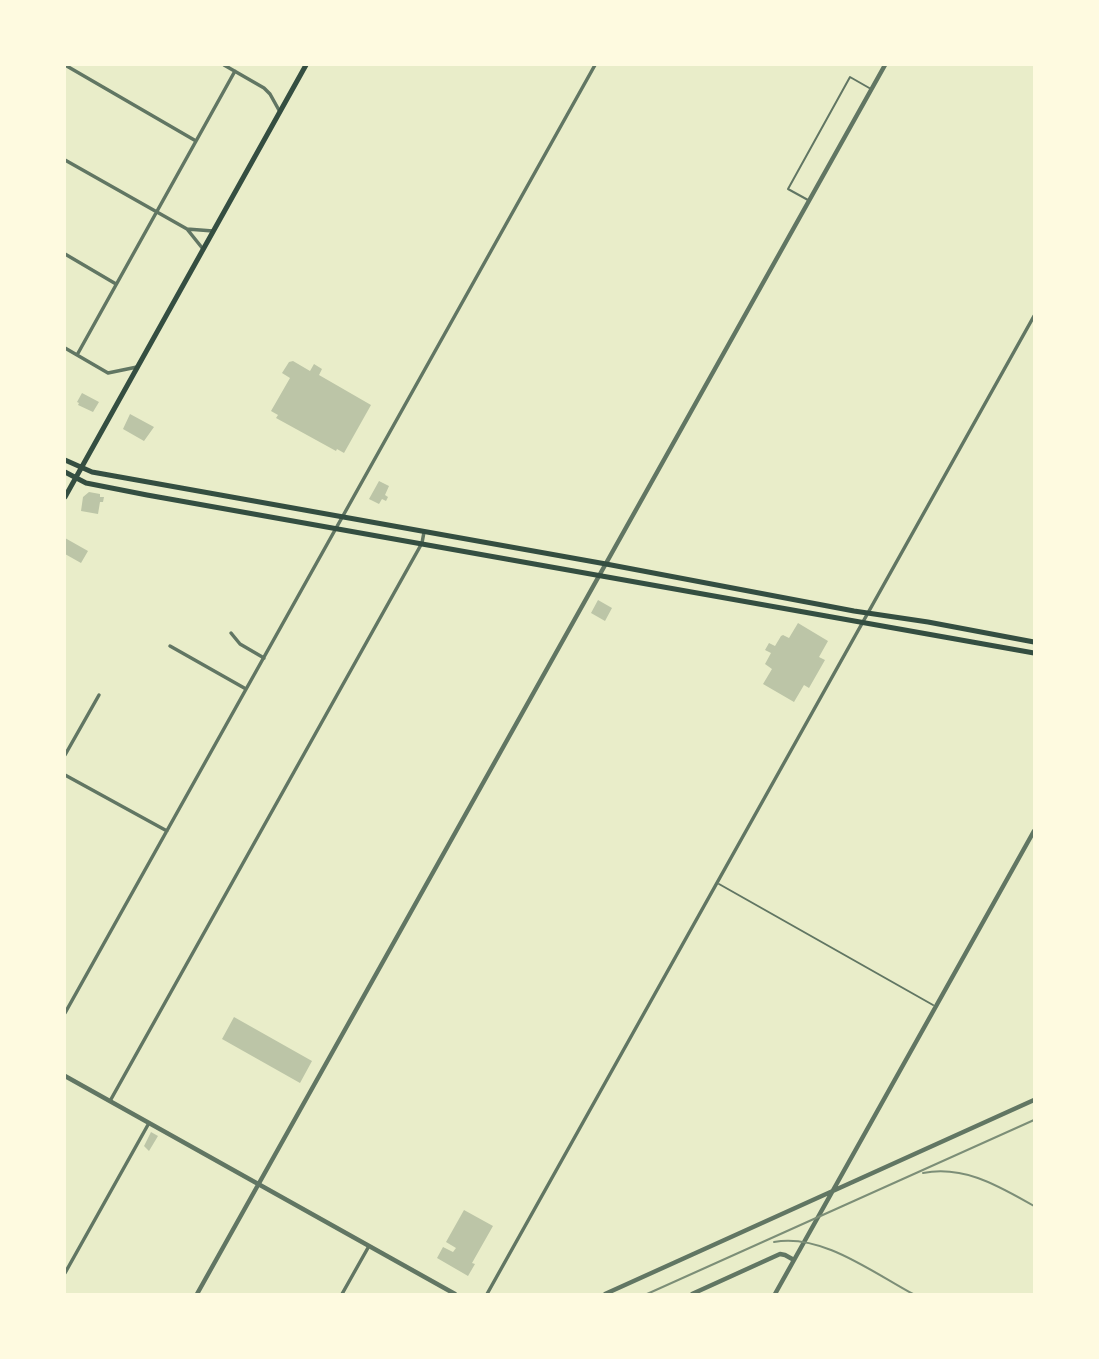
<!DOCTYPE html>
<style>
body{margin:0}
#map{position:relative;width:1099px;height:1359px;overflow:hidden;background:#e9edc9;font-family:"IBM Plex Serif",serif}
canvas{display:block}
.frame{position:absolute;inset:0;border:66px solid #fefae0;pointer-events:none}
</style>
<div id="map">
<canvas width="1099" height="1359"></canvas>
<div class="frame"></div>
</div>
<script>
const context = document.querySelector('canvas').getContext('2d');
context.lineJoin = 'round';
function fill(path, color) {
  context.fillStyle = color;
  context.fill(path, 'evenodd');
}
function stroke(path, color, width, dash) {
  context.strokeStyle = color;
  context.lineWidth = width;
  context.lineCap = dash ? 'butt' : 'round';
  context.setLineDash(dash || []);
  context.stroke(path);
}
fill(new Path2D(`
 M293,361L310,371L314,364L322,369L319,375L371,405L344,453L337,449L336,451L276,418L278,415L271,411L290,378L282,373L289,362Z
 M82,393L99,402L93,412L78,405L79,403L77,402Z
 M130,414L154,427L144,441L123,429Z
 M379,481L389,486L385,495L388,497L386,501L382,499L379,504L369,499Z
 M89,492L100,494V497H104L103,502H100L98,514L81,511L83,497Z
 M65,538L88,551L81,563L65,554Z
 M598,600L612,608L605,621L591,613Z
 M798,623L828,641L819,657L825,660L809,688L804,685L794,702L763,684L772,669L765,664L771,653L765,650L769,643L775,646L781,636L783,635L789,638Z
 M234,1017L312,1061L300,1083L222,1039Z
 M151,1132L158,1136L149,1151L144,1146Z
 M464,1210L493,1226L472,1263L475,1264L468,1276L437,1258L443,1247L453,1252L456,1248L446,1242Z`), '#bcc5a7');
stroke(new Path2D(`
 M808,200L788,189L850,77L871,89
 M719,884L933,1005`), '#617663', 2);
stroke(new Path2D(`
 M65,65L196,141
 M224,65L264,88L270,94L280,112
 M65,160L187,229L203,249
 M187,229L213,231
 M65,254L116,284
 M65,348L108,373L137,367
 M77,355L235,71
 M231,633L240,644L264,658
 M170,646L246,689
 M65,755L99,695
 M65,775L167,831
 M65,1013L595,65
 M110,1101L422,543L424,532
 M65,1273L149,1123
 M342,1294L369,1246
 M487,1294L1034,316`), '#617663', 3.5);
stroke(new Path2D(`
 M65,1076L455,1294
 M197,1294L885,65
 M605,1294L1034,1100
 M692,1294L780,1254L785,1255L794,1260
 M775,1294L1034,831`), '#617663', 4.5);
stroke(new Path2D(`
 M65,460L92,472L606,564L854,611L928,622L1034,642
 M65,472L86,483L147,495L1034,653
 M65,497L306,65`), '#344e41', 5);
stroke(new Path2D(`
 M923,1173C965,1165 1000,1187 1034,1206
 M774,1242C821,1233 872,1272 913,1294
 M647,1294L1034,1120`), '#7c8e77', 2);
</script>
